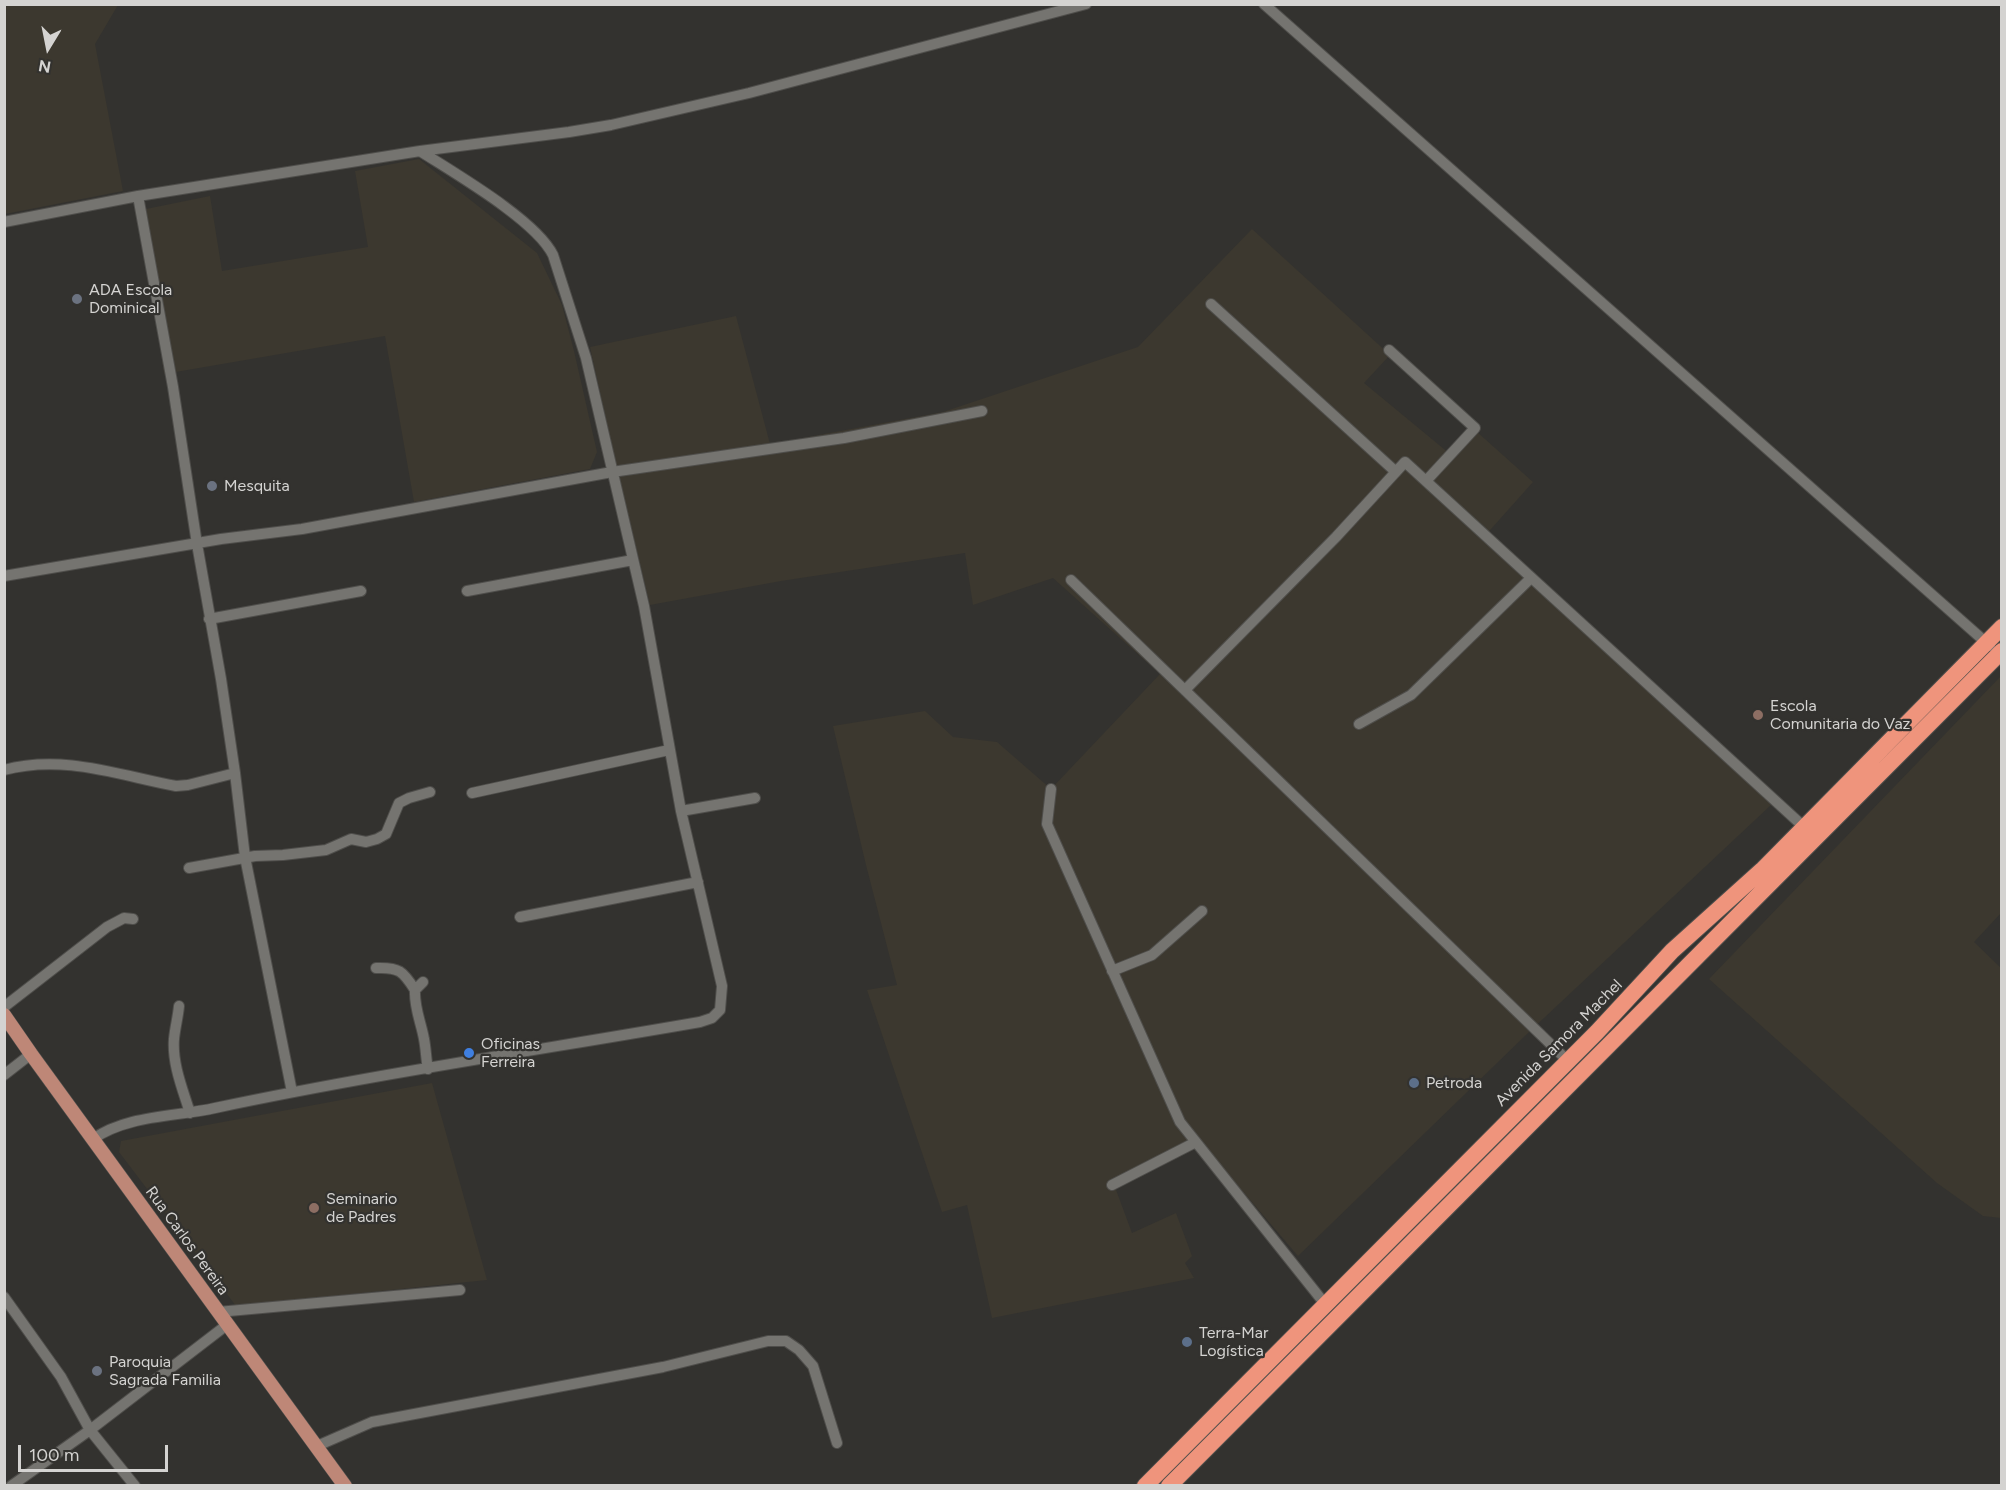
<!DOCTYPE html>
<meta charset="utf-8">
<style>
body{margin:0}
#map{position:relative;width:2006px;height:1490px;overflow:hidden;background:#33322f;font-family:Figtree,sans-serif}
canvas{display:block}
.frame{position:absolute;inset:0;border:6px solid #d4d3d1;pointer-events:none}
.north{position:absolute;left:18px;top:18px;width:60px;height:60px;-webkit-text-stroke:4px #33322f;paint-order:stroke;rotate:190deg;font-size:16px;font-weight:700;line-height:24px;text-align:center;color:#d4d3d1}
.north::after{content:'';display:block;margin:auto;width:21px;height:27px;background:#d4d3d1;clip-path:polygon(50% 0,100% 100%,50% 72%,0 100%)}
.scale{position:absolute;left:18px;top:1445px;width:150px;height:27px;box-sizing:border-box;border:3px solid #d4d3d1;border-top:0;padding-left:8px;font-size:18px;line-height:21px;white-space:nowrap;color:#d4d3d1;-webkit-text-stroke:4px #33322f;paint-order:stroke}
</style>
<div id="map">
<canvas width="2006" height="1490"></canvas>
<div class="frame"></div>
<div class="north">N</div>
<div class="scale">100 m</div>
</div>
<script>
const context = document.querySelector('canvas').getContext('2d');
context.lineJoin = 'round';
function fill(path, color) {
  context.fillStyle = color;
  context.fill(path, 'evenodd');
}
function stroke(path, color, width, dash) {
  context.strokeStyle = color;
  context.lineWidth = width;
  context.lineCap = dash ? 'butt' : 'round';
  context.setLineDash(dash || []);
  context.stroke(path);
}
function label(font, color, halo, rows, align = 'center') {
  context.font = font + ' Figtree,sans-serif';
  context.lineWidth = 4.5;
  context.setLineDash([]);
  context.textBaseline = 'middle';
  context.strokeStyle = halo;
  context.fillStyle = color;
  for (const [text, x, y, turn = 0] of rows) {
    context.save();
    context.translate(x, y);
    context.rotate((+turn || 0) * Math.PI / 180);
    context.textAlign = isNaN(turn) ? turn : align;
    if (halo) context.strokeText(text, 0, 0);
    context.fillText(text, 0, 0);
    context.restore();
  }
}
fill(new Path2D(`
 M5,4L118,5L95,44L123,191L5,214Z
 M419,159L537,253L562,305L574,351L597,452L590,469L414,502L385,336L164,374L141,210L210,196L222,271L368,247L355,171Z
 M1252,229L1390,355L1364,383L1450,454L1476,431L1533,482L1483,538L1665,702L1771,805L1528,1033L1298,1256L1198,1139L1112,1179L1132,1233L1176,1213L1192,1256L1185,1263L1194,1278L992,1318L967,1205L942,1212L867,990L897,985L866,865L833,726L925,711L953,737L997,742L1051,789L1160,674L1053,578L973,605L965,553L781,581L650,605L615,460L590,347L736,316L770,444L943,412L1138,347Z
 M2001,676V913L1974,942L2001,968V1218L1983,1216L1937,1183L1709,979Z
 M432,1083L487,1280L236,1306L119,1152L121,1141Z`), '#3c382f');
const minor = new Path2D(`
 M1264,4L1990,646
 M138,196L173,387L197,544L221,679L235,773L245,857L292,1092
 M4,222L138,196L420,151L569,132L611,125L749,93L1086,4
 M1211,304L1396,472
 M1389,350L1475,428L1426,481
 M4,576L221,539L302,529L612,472L844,438L982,411
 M1071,580L1568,1061
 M467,591L633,560
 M209,619L361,591
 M1185,690L1336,537L1405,462L1804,827
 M1359,724L1411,695L1531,578
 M4,770C63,754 118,775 176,786L188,785L235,773
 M1051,789L1047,824L1180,1122L1325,1304
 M472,793L669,750
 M681,811L755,798
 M189,868L255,856L283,855L326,850L351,839L366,842L377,839L386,834L399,803L409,798L430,792
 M520,917L698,882
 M376,968C399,967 403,971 415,990
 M1112,971L1152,955L1202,911
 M423,982L415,990C414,1008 421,1022 424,1039C426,1049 426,1059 428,1069
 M179,1006C178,1017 175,1028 174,1039C172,1064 183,1090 190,1113
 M4,1007L107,927L124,918L133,919
 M4,1075L31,1054
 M93,1139C127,1115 175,1117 215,1108C376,1074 539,1050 700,1022L712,1018L720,1010L722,986L681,811L644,606L586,358L553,255C536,220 454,173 420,151
 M1112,1185L1194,1143
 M4,1297L61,1377L90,1430L135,1486
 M218,1312L460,1290
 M317,1446L372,1422L663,1367L768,1341H786L799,1350L813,1366L837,1443
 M11,1486L90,1430L228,1324`);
const major = new Path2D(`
 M4,1015L31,1054L345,1486`);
const highway = new Path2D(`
 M1145,1486L1597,1032L1672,951L1762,870L2002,627
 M1169,1486L2002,651`);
stroke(minor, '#4f4e4b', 12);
stroke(major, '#4f4e4b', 15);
stroke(highway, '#4f4e4b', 18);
stroke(minor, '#757470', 10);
stroke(major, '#be8777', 14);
stroke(highway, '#ef947c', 16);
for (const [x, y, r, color] of [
 [77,299,6,"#6b7280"],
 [212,486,6,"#6b7280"],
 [1758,715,6,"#8d6e63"],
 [469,1053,6,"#3f7fe0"],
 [1414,1083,6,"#5c6f8a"],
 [314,1208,6,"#8d6e63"],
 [1187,1342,6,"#5c6f8a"],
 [97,1371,6,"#6b7280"]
]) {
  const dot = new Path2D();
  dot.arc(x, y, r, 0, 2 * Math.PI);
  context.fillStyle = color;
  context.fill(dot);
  stroke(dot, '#33322f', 2);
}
label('16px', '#d4d3d1', '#33322f', [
 ["ADA Escola",89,290],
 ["Dominical",89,308],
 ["Mesquita",224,486],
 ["Escola",1770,706],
 ["Comunitaria do Vaz",1770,724],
 ["Oficinas",481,1044],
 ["Ferreira",481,1062],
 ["Petroda",1426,1083],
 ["Seminario",326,1199],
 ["de Padres",326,1217],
 ["Terra-Mar",1199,1333],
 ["Logística",1199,1351],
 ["Paroquia",109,1362],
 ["Sagrada Familia",109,1380]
], 'left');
label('16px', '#d4d3d1', '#33322f', [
 ["Avenida Samora Machel",1559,1043,-45],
 ["Rua Carlos Pereira",187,1241,54]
]);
</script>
